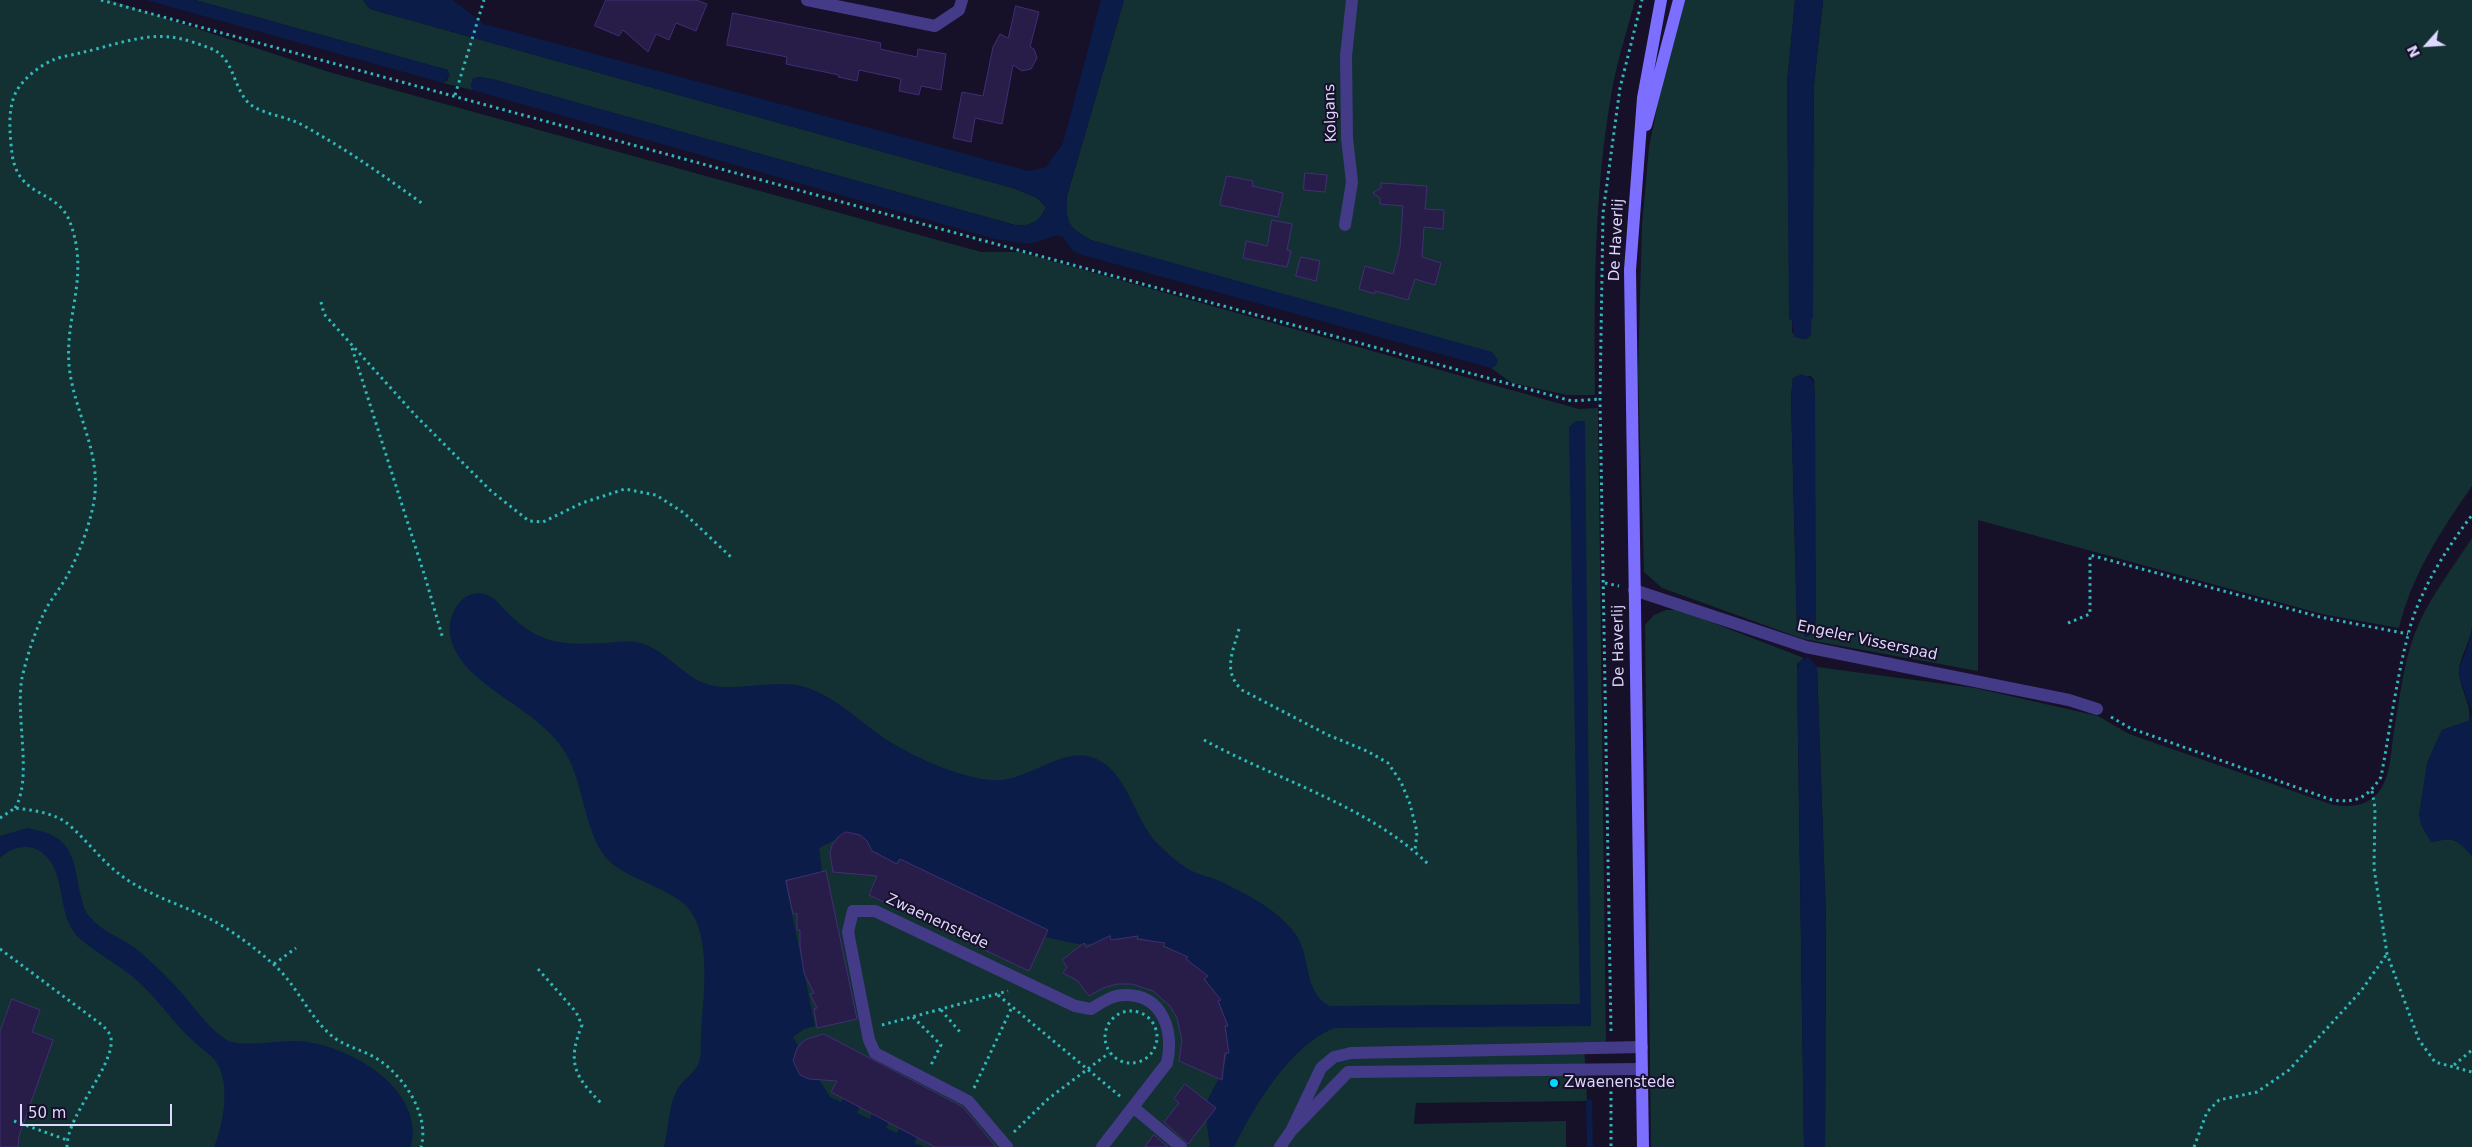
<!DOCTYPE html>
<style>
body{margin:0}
#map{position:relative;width:2472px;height:1147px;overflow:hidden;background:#161028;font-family:"DejaVu Sans",sans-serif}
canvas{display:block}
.north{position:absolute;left:2402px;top:20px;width:50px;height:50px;-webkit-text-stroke:4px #161028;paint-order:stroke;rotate:244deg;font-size:14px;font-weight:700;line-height:20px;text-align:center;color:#ded7ff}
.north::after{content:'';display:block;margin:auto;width:18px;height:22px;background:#ded7ff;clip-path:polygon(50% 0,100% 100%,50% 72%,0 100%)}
.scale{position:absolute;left:20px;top:1104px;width:152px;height:22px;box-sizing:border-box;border:2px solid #ded7ff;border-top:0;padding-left:6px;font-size:15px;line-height:18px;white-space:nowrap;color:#ded7ff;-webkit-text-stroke:4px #161028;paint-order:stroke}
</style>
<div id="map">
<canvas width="2472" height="1147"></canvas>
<div class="north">N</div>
<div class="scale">50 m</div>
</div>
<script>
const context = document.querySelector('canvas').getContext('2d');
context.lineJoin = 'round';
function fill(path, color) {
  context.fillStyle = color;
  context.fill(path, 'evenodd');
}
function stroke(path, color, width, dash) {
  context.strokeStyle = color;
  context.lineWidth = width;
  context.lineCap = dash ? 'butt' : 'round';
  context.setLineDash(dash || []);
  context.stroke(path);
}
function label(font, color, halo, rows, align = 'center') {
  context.font = font + ' "DejaVu Sans",sans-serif';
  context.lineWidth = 4;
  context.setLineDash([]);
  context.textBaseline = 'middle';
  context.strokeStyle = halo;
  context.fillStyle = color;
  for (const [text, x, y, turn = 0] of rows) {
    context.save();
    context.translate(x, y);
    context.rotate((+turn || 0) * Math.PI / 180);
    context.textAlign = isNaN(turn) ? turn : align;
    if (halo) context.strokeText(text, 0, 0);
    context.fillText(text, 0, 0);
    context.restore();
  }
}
fill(new Path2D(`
 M0,0H110L329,72L981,252H1020L1579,409L1598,408L1606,1043L1584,1044L1587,1101L1416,1103L1414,1124L1566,1121V1147H0Z
 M195,0H363L370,9L1016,189L1037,198L1046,207C1039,223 1031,226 1015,225L492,79L478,77L471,84L472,90L443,83L448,80V70Z
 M1124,0H1635C1627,32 1616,64 1611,96C1594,194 1594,295 1595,395H1567L1512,383L1491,368L1496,365L1091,240C1067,226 1066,224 1067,196Z
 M1685,0H1795L1787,84L1790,319H1792V332L1799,338L1806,339L1811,335L1814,85L1823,0H2472V486C2441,531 2412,574 2399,628L2322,614L1978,520V671L1803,639L1662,588L1644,572L1638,372L1642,225L1649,147L1669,49ZM1798,376H1811L1814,380L1815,396L1814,629L1804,637V633L1797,629L1791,397L1793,378Z
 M2472,538C2472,567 2472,598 2472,627C2471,639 2459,661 2459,670C2459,688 2472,704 2469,721L2442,730L2427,763L2431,842C2454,837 2457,839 2472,856V1147H1825L1826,919L1817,667L1975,688L2098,716L2129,734L2333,805C2349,807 2364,807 2376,795C2391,780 2391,750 2394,730C2400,698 2403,664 2415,633C2428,599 2452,569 2472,538Z
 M1666,610H1680L1804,658L1797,664V670L1804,1147H1651L1645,625L1654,615Z`), '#133132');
fill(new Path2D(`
 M146,0H195L448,70L450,76L443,83Z
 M363,0H453L484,24L1029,171L1046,167L1063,143L1101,0H1124L1067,196C1066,224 1067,226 1091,240L1492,352L1498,360L1496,365L1491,368L1079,254L1073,251L1063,237L1058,235L1030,244L995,239L472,90V79L478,77L492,79L1015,225C1031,226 1039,223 1046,207L1037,198L1016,189L370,9Z
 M1795,0H1823L1814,85L1813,318L1811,319V335L1807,339L1794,337L1792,320L1789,319L1787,84Z
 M1802,374C1816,381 1813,377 1815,396L1816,621L1814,629L1808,637H1804V633L1797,629L1791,397L1793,378Z
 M1576,421H1585L1591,1026L1334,1028C1289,1047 1255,1105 1234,1147H1210C1209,1137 1204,1111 1207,1102C1214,1085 1225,1072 1227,1053C1233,999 1192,946 1139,938C1120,936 1104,944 1086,944C1073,945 1058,939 1045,937L1047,931L899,859L895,865L880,862L878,852L872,853L847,834L819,848L822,872L785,880L815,1026L804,1029L793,1037L830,1097L841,1102L844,1097L860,1106L857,1113L870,1119L872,1112L889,1121L886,1128L897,1133L900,1127L917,1136L915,1143L924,1147H664C669,1128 668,1105 678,1088C684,1079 696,1072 699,1062C702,1054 700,1043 701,1036C703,1000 714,929 683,903C662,885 618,876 603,854C582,822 584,780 563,749C541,717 505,702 477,677C465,667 452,651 450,634C447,612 466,583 491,597C498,601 504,610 510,615C541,645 564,645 605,643C616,642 629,640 640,643C668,650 685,681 714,686C745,691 777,678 808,688C839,699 861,723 887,740C914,757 960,778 992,780C1026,783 1059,748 1091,757C1128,768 1133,820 1158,844C1167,853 1180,865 1192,871C1202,876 1214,878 1224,883C1250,896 1276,909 1294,932C1312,954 1302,993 1330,1006L1580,1004L1569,427Z
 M2472,629V712L2460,679L2459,668L2468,646Z
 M1808,657L1817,667L1826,919L1825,1147H1804L1797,670L1799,662Z
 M2472,713V856C2455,838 2456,837 2431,842L2421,825L2419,814L2427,763L2442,730L2469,721Z
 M27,828C71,835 73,854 80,893C82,901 84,911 90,917C103,933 123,938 139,951C152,963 166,975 177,988C193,1004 207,1028 227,1040C242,1048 278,1040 298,1041C347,1044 426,1088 411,1147H214C223,1126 229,1090 220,1069C216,1057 200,1048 191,1039C169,1018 153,992 128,973C115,963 82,944 74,932C56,907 67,867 38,850C26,843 9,849 0,858V836Z`), '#0a1c47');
stroke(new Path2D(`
 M1589,1102L1590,1147`), '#0a1c47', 6);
const building = new Path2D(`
 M606,0H696L707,4L696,31L676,23L669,40L656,34L648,52L623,30L619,36L595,26Z
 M1016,6L1039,12L1030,47L1034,49L1037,58L1031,69L1022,71L1013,65L1002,124L975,118L971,142L953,138L962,92L983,96L993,47L1000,34L1008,38Z
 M733,13L881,43L880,49L917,57L918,49L946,54L941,90L921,86L919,95L899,91L901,79L859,70L857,81L838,77L839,75L786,64L787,57L727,45Z
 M1305,173L1327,175L1325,192L1304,190Z
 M1227,176L1253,181L1252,186L1283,193L1278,217L1220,205Z
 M1381,183L1427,186L1425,209L1444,210L1443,229L1424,227L1422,257L1441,263L1435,285L1415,279L1408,300L1375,291V294L1359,289L1365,266L1393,274L1400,248L1403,206L1380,204V198L1373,193L1381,188Z
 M1272,220L1292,224L1287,250L1291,251L1287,267L1243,258L1246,241L1267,246Z
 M1301,257L1320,261L1316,281L1296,276Z
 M846,832L860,835L867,841L872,851L897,864L900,859L1048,930L1029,971L869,895L877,876L833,872L830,853L832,845L838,837Z
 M826,871L857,1019L817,1028L814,1009L817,1008L810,994L814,993L804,973L800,946V930H797V913L793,914L786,881Z
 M1110,936L1111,940L1138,936L1137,939L1165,943L1163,946L1188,957L1186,959L1208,976L1204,979L1221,1000L1218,1001L1228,1026H1225L1229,1053H1225L1222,1080L1179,1061L1182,1040L1177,1018L1170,1006L1153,991L1132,984H1117L1103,988L1089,996L1078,981L1063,973L1067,967L1062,960L1084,943L1086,947Z
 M12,999L40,1010L32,1032L53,1040L19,1136L18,1147H0V1032Z
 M824,1034L963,1107L996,1147H935L831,1092L837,1081L809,1079L800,1075L793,1061L797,1048L805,1040Z
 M1185,1084L1216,1108L1188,1144L1164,1122L1179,1103L1174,1099Z
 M1154,1135L1168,1147H1145Z`);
fill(building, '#281c49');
stroke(building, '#412e75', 1);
stroke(new Path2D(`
 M101,0L1572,401L1600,399
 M455,95L484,0
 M321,302L324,314L416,416L491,491L529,521L543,522L582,503L625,489L656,495L684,513L732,558
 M352,348L426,580L443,639
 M1605,583L1619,586
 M2068,623L2090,614V555L2320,617L2408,634
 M1239,629C1233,652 1222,671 1242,690L1328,735L1367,751L1388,763L1401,782L1410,804L1417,832L1415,850
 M2111,717L2130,728L2332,800C2357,803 2367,798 2381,777C2390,730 2396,681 2408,635C2418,593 2446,549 2472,515
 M1204,740C1277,780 1370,806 1429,865
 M2372,791L2375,808L2374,868L2387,954L2419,1040L2435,1062L2472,1072
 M15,808C33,778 15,717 22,678C27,656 34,634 44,613C50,600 60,589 67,576C79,555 93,517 95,493C99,447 73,409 69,365C65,314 90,276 70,222C56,187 19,200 12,154C10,135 7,110 16,92C23,79 39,66 53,60C62,56 74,55 84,52C111,46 141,34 170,37C183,38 199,44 212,49C233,58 233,84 246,100C255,112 278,115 291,120C303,124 314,132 325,138C359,158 391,181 423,204
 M0,818L15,808C32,810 55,813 68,824C90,843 104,865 129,881C154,897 187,907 214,921C234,932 255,948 272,963C296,983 308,1016 332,1036C345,1047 364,1050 379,1060C404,1077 430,1115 421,1147
 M0,949L102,1025C106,1029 110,1033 111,1038C115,1066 67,1114 67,1147
 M274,964L296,948
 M538,969L576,1012L582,1025C567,1062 574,1076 601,1103
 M998,995L1121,1097
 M941,1010L960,1032
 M1105 1037a26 26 0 1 1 52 0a26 26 0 1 1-52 0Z
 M913,1017L941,1045L931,1065
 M882,1025L1008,991
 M1611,1031L1600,399L1603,213L1620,88L1642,0
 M2454,1065L2472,1050
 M1611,1085V1147
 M974,1088L1012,1007
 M14,1121L67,1140
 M1014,1132L1048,1099L1109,1053
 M2194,1147L2207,1112L2219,1100L2257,1092L2289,1070L2361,991L2387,954`), '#30b9ba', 3, [2.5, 4]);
stroke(new Path2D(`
 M807,0L935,26L959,10L962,0
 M1345,225L1352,182L1347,138L1346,56L1352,0
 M1634,590L1806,647L2069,700L2097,709
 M1133,1107L1181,1147
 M1291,1131L1321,1068L1334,1057L1351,1053L1642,1047
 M1007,1147L968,1101L875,1053L869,1040L848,932L853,911H875L1075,1006L1091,1009C1101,1003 1112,995 1124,995C1163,994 1174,1031 1167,1063L1102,1147
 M1280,1147L1291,1131L1348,1072L1642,1069`), '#433b87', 12);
stroke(new Path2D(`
 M1646,125L1679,0
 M1643,1147L1630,270L1643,98L1661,0`), '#7c6eff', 12);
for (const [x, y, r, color] of [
 [1554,1083,5,"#03d5ff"]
]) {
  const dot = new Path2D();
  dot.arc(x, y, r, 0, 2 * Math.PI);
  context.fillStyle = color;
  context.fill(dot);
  stroke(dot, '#161028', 2);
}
label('15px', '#ded7ff', '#161028', [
 ["Kolgans",1331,113,-92],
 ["De Haverlij",1617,240,-87],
 ["Engeler Visserspad",1867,641,12],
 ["De Haverlij",1619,646,-91],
 ["Zwaenenstede",937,922,25]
]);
label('15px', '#ded7ff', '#161028', [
 ["Zwaenenstede",1564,1083]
], 'left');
</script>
